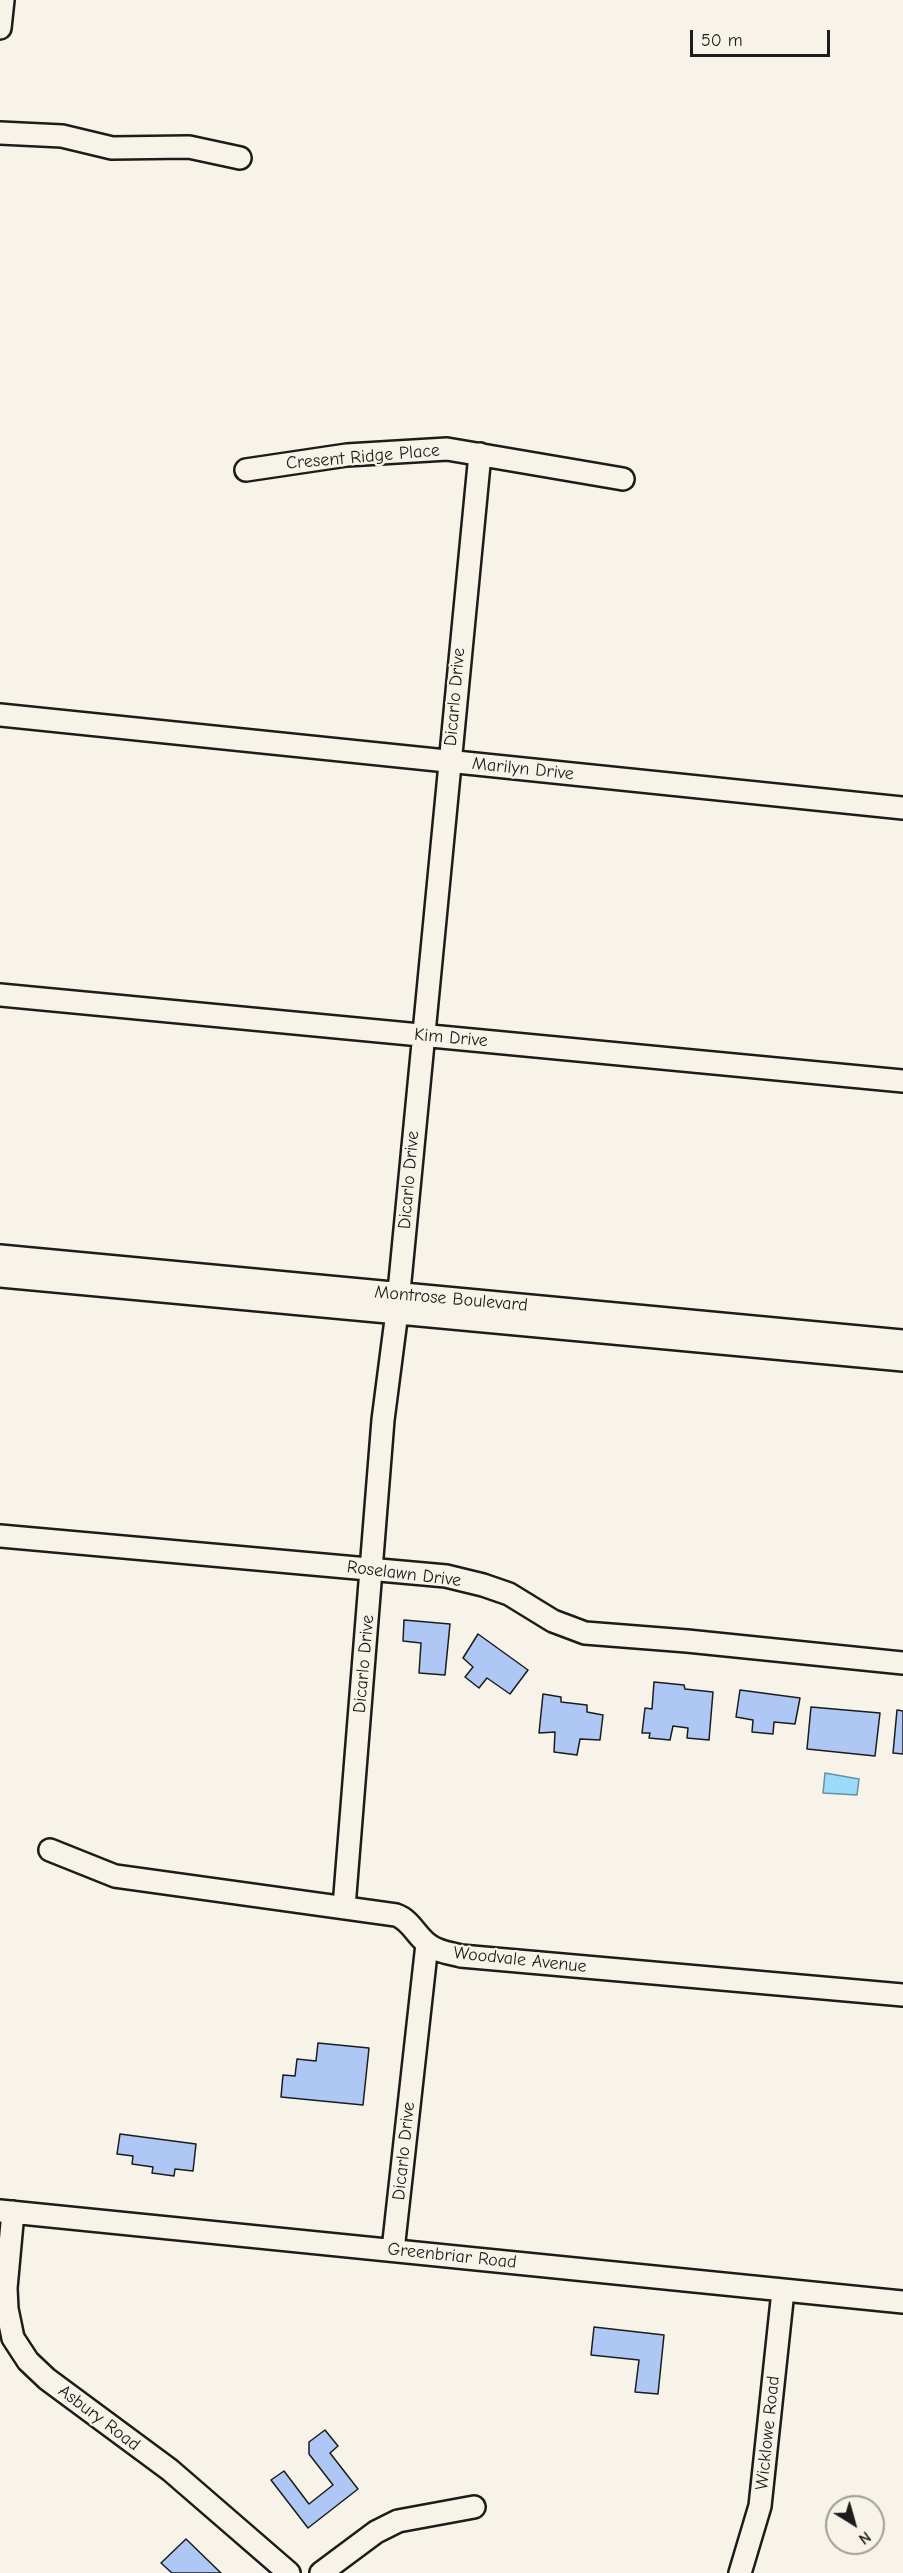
<!DOCTYPE html>
<style>
body{margin:0}
#map{position:relative;width:903px;height:2573px;overflow:hidden;background:#f7f3e8;font-family:"Comic Neue",sans-serif}
canvas{display:block}
.north{position:absolute;left:825px;top:2495px;width:60px;height:60px;box-sizing:border-box;background:#f7f3e8;border:2px solid #9f9d96;border-radius:50%;rotate:143deg;font-size:16px;font-weight:700;line-height:24px;text-align:center;color:#1c1c1c}
.north::after{content:'';display:block;margin:auto;width:21px;height:27px;background:#1c1c1c;clip-path:polygon(50% 0,100% 100%,50% 72%,0 100%)}
.scale{position:absolute;left:690px;top:30px;width:140px;height:27px;box-sizing:border-box;border:3px solid #1c1c1c;border-top:0;padding-left:8px;font-size:18px;line-height:21px;white-space:nowrap;color:#1c1c1c;-webkit-text-stroke:4px #f7f3e8;paint-order:stroke}
</style>
<div id="map">
<canvas width="903" height="2573"></canvas>
<div class="north">N</div>
<div class="scale">50 m</div>
</div>
<script>
const context = document.querySelector('canvas').getContext('2d');
context.lineJoin = 'round';
function fill(path, color) {
  context.fillStyle = color;
  context.fill(path, 'evenodd');
}
function stroke(path, color, width, dash) {
  context.strokeStyle = color;
  context.lineWidth = width;
  context.lineCap = dash ? 'butt' : 'round';
  context.setLineDash(dash || []);
  context.stroke(path);
}
function label(font, color, halo, rows, align = 'center') {
  context.font = font + ' "Comic Neue",sans-serif';
  context.lineWidth = 4.5;
  context.setLineDash([]);
  context.textBaseline = 'middle';
  context.strokeStyle = halo;
  context.fillStyle = color;
  for (const [text, x, y, turn = 0] of rows) {
    context.save();
    context.translate(x, y);
    context.rotate((+turn || 0) * Math.PI / 180);
    context.textAlign = isNaN(turn) ? turn : align;
    if (halo) context.strokeText(text, 0, 0);
    context.fillText(text, 0, 0);
    context.restore();
  }
}
const water = new Path2D(`
 M825,1773L859,1779L857,1795L823,1793Z`);
fill(water, '#9adbfc');
stroke(water, '#688fa2', 1.5);
const building = new Path2D(`
 M404,1620L450,1624L445,1675L419,1673L421,1643L403,1641Z
 M478,1634L528,1670L510,1694L487,1678L479,1688L465,1677L473,1667L463,1658Z
 M654,1682L684,1685L685,1689L713,1692L709,1740L687,1738L688,1728L673,1726L670,1740L649,1738L650,1733H642L645,1708L652,1709Z
 M740,1690L800,1698L795,1724L774,1722L773,1734L752,1732L753,1720L736,1717Z
 M543,1694L561,1697V1702L587,1705V1712L603,1715L600,1740L580,1739L577,1755L554,1752L555,1732L539,1733Z
 M811,1707L880,1713L875,1756L807,1749Z
 M897,1710L903,1711V1754L893,1753Z
 M318,2043L369,2048L363,2105L281,2097L283,2075L295,2076L297,2059L316,2061Z
 M120,2134L196,2144L193,2171L175,2169L174,2176L152,2173L153,2167L132,2164L133,2156L117,2154Z
 M594,2327L664,2335L658,2394L635,2392L639,2360L591,2355Z
 M325,2430L338,2446L330,2453L358,2489L308,2528L271,2480L284,2471L309,2504L333,2485L309,2454V2442Z
 M186,2539L221,2573H172L161,2563Z`);
fill(building, '#aec7f4');
stroke(building, '#1c1c1c', 1.5);
const minor = new Path2D(`
 M0,28L3,0
 M0,133L62,136L112,148L189,147L240,158
 M246,470L347,455L447,449L623,479
 M0,715L903,808
 M0,995L903,1081
 M0,1256L903,1341
 M0,1276L903,1360
 M0,1536L446,1576L483,1585L509,1594L553,1621L585,1633L687,1641L903,1663
 M50,1850L115,1876L396,1915C411,1920 416,1936 429,1945C438,1952 450,1953 461,1956L903,1995
 M344,1907L383,1420L397,1312L480,454
 M0,2211L903,2302
 M13,2212L6,2288L7,2309L13,2338L28,2361L47,2379L170,2470L289,2573
 M393,2250L427,1944
 M321,2573L376,2532L398,2521L474,2507
 M740,2573L760,2506L783,2291`);
stroke(minor, '#1c1c1c', 26);
stroke(minor, '#f7f3e8', 21);
label('18px', '#1c1c1c', '#f7f3e8', [
 ["Cresent Ridge Place",363,457,-5],
 ["Dicarlo Drive",455,697,-85],
 ["Marilyn Drive",523,769,6],
 ["Kim Drive",451,1038,5],
 ["Dicarlo Drive",409,1180,-85],
 ["Montrose Boulevard",451,1299,5],
 ["Roselawn Drive",404,1574,7],
 ["Dicarlo Drive",364,1664,-85],
 ["Woodvale Avenue",520,1960,6],
 ["Dicarlo Drive",404,2151,-84],
 ["Greenbriar Road",452,2256,6],
 ["Asbury Road",99,2418,37],
 ["Wicklowe Road",768,2433,-84]
]);
</script>
